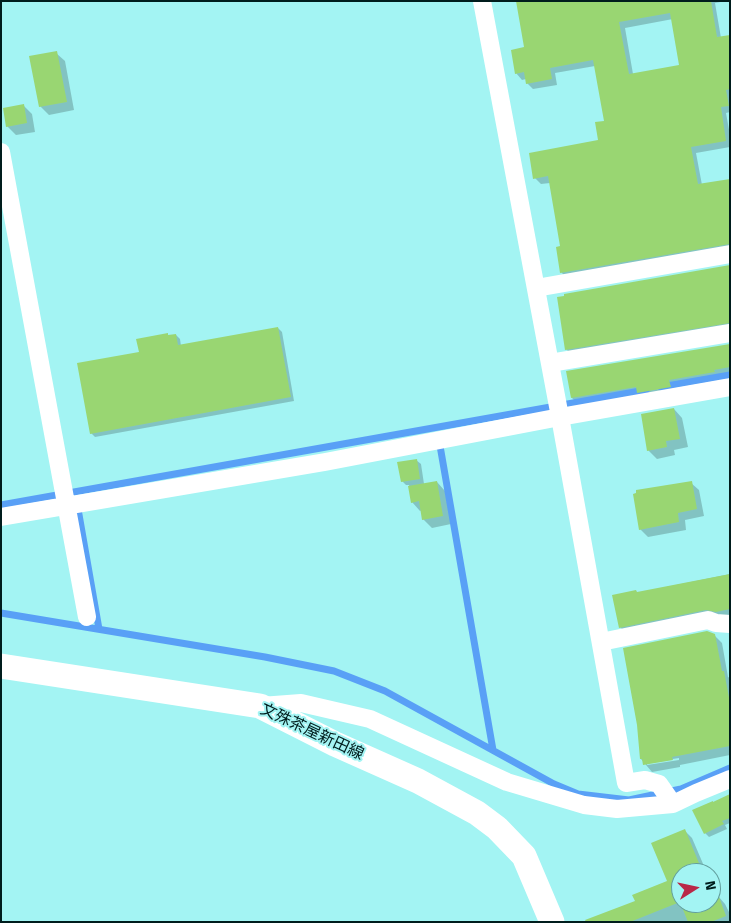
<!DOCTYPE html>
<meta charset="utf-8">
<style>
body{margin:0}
#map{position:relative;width:731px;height:923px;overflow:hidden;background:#a3f4f3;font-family:"Fira Sans",sans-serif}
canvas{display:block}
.frame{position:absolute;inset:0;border:2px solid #001d1d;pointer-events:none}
.north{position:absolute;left:671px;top:863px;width:50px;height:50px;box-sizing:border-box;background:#a3f4f3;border:1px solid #629e9d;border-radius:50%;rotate:80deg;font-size:14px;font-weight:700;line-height:20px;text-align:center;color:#001d1d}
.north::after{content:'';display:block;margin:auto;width:18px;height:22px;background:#b92847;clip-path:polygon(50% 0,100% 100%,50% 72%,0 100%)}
</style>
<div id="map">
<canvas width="731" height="923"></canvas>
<div class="frame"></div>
<div class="north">N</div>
</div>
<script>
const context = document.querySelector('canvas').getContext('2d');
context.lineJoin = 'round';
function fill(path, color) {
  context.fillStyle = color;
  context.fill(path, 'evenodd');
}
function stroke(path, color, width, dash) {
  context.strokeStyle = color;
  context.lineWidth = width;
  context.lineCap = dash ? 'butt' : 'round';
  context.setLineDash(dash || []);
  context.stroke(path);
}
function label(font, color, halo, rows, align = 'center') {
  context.font = font + ' "Fira Sans","Noto Sans JP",sans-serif';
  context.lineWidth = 4;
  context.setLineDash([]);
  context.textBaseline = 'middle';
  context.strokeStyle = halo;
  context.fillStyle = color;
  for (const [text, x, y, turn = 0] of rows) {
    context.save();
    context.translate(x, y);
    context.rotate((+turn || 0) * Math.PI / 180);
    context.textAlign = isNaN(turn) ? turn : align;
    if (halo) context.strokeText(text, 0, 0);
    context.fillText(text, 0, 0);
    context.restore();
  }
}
fill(new Path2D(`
 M532,1H726L715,3L721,38L730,36V112L726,113L730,135V147L696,153L702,185L730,180V250L567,278L561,272V247L550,183L541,184L535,178L599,142L605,122L595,66L555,73L557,85L533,89L527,83L526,79L522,80L516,73L525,48ZM673,19L680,66L633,74L625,28Z
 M56,53L65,61L74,110L49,115L40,106Z
 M23,105L32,114L35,132L16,135L7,126Z
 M730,266V329L572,355L566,349Z
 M278,328L282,332L294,401L95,437L91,433L140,353L167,334L169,336L176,335L180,339L181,346Z
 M730,345V373L719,375L720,377L674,385L675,392L643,397L638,392L577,403L572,398L567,372Z
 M674,409L682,418L688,447L674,450L675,455L657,459L648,450Z
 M416,460L421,464L424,484L437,482L445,491L451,524L432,528L423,519L422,510L420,511L412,502L409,485H406L402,481Z
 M691,483L699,490L704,516L685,520L686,530L648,537L640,529Z
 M730,574V618L628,635L620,627L637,593Z
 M714,635L722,643L728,677L730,678V755L680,765V767L652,772L641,759ZM679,758V760L647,765V763Z
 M730,796V823L725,825L727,829L709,837L705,833Z
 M684,830L692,838L707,873H681V903H711V884L716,896H718L725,904L730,914V922H591L637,902L669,881Z`), '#0003');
stroke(new Path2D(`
 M661,387L730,375
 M439,440L493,750
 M77,503L99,629
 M1,505L646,390
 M1,613L265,657L334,671L385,691L554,784L578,794L629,800L681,789L730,768`), '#59a0f6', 7);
fill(new Path2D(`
 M516,1H711L717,37L730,35V89L726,90L729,106L721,107L726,141L691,147L698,184L730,179V244L560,273L556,247L560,246L548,176L533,179L529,153L598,140L595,122L604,121L593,60L550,68L552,79L526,84L524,72L515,74L511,50L524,47ZM670,13L679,65L629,74L619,22Z
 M57,51L67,102L39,107L29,56Z
 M24,104L27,123L6,127L3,108Z
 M730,265V323L565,350L557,297L564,296V294Z
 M278,327L291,397L90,434L77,363L139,352L136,339L168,333V335L176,334L178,345Z
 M730,344V367L714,370L715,372L669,380L671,387L637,393L636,387L571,398L566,371Z
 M674,408L680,439L666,441L667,447L647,451L641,414Z
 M417,459L420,479L401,482L397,462Z
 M437,481L443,516L422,520L419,501L411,503L408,486Z
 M692,481L697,509L678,513L679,522L639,530L633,494L636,493V490Z
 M730,574V609L716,612L706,610L619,628L612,595L636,590L637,592Z
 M707,631L715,634L722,671H724L730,703V746L672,757L673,760L643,765L642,759H640L637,725L623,648Z
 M730,794V818L722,821L724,824L704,834L692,810L713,801V802Z
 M685,829L703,873H681V903H711V893L713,897L718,894L726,916L711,922H688L680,902L630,922H586L585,920L635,901L632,895L667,881L651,843Z`), '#99d672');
stroke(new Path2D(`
 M482,1L560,417L626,783L645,780L659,784L673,804
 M1,152L87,617
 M536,288L730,254
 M550,363L730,333
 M1,517L325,462L560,417L730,387
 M601,642L708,620L716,623L730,624
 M261,706L301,703L370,719L507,782L584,805L617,809L673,804L696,793L730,779`), '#fff', 18);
stroke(new Path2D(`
 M1,666L260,706L335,744L418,781L477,813L497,828L524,856L552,922`), '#fff', 25);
label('16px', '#001d1d', '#a3f4f3', [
 ["文殊茶屋新田線",312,732,25]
]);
</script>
